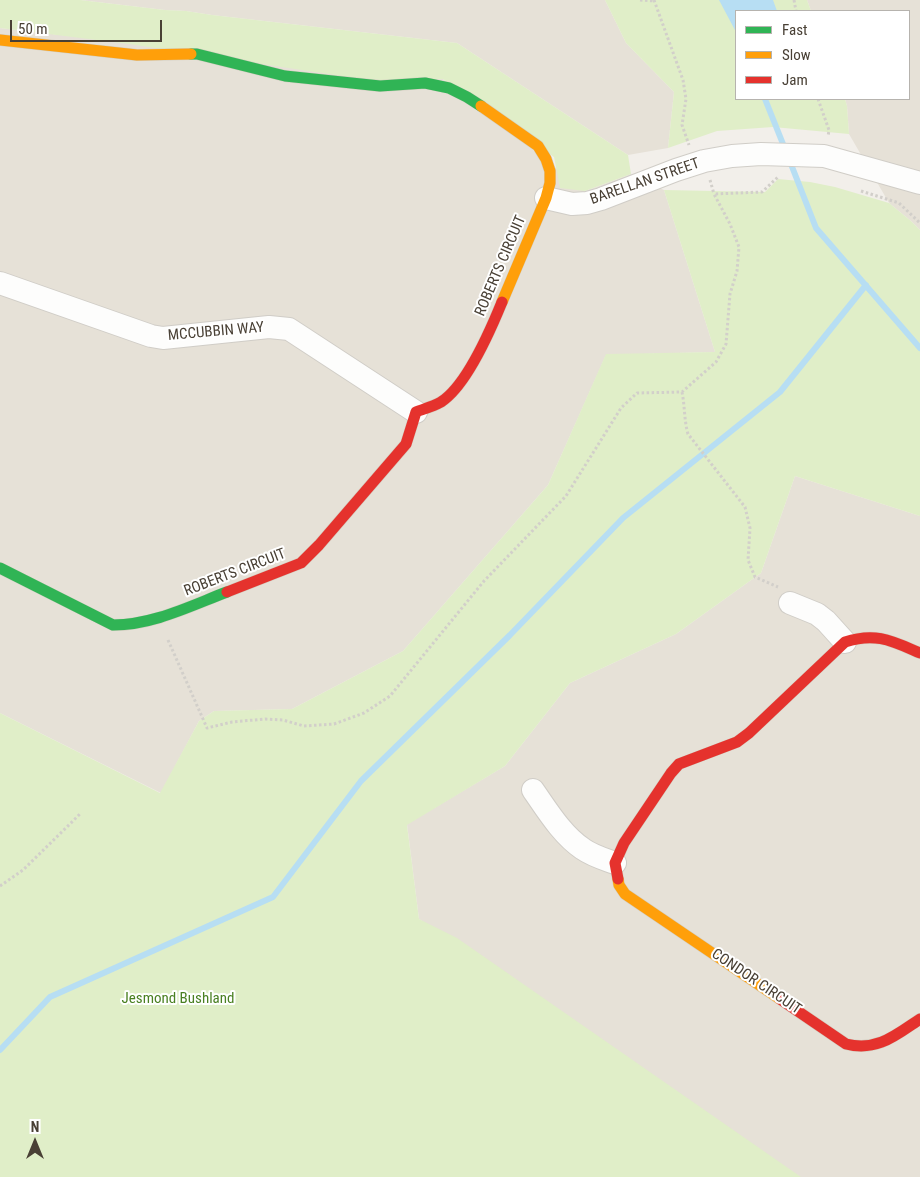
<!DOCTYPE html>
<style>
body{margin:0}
#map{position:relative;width:920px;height:1177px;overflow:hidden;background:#f2efea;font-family:"Roboto Condensed",sans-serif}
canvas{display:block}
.legend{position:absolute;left:735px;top:10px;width:175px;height:90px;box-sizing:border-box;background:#fff;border:1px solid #b6b3ae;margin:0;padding:6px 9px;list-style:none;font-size:15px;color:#494035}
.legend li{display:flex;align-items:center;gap:10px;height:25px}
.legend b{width:25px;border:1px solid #b6b3ae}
.north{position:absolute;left:10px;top:1117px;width:50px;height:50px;-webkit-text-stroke:4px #fff;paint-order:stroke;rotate:0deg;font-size:14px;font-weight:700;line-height:20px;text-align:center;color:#494035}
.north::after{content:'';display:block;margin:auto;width:18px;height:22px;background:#494035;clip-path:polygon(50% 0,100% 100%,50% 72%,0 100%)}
.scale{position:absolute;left:10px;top:20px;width:152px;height:22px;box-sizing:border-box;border:2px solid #494035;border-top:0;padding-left:6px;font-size:15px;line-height:18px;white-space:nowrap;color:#494035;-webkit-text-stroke:4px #fff;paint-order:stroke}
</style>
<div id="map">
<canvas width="920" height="1177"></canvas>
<ul class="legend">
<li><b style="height:6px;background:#30b455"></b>Fast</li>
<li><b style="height:6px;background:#ff9f0a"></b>Slow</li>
<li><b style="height:6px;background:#e5322d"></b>Jam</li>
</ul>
<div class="north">N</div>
<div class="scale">50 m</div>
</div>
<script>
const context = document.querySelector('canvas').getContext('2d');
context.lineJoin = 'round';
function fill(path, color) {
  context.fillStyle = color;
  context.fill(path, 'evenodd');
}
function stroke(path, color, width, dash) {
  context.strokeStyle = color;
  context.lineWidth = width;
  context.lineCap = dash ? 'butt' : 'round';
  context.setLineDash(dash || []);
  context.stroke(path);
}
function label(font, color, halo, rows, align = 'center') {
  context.font = font + ' "Roboto Condensed",sans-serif';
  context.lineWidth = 4;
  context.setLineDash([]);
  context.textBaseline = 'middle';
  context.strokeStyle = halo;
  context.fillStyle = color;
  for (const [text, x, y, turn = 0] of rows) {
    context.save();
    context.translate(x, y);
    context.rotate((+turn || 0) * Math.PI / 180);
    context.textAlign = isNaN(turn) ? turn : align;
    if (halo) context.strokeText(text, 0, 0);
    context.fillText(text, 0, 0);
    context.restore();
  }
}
fill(new Path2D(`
 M80,0H605L626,43L674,92L668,148L628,155L457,43L212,15L186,11L165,10Z
 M807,0H920V230L911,221L889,203L849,134L847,106L845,99H909V11H811Z
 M0,28L443,79L585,191L631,174L664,190L715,352L606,355L548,485L403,651L292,709L214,711L199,721L161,793L0,713Z
 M795,476L920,516V1177H800L419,919L407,824L505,766L570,683L676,634L761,573Z`), '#e6e1d7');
fill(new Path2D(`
 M0,0H80L165,10L186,11L212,15L457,43L628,155L631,174L585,191L560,188L554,157L443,79L382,82L129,44L0,28Z
 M605,0H807L811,11H736V99H845L847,106L849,134L773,127L717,131L668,148L674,92L626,43Z
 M778,179L810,182L835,187L889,203L911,221L920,230V516L795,476L761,573L676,634L570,683L505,766L407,825L419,919L457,938L801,1177H0V713L160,793L199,721L214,711L292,709L403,651L548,485L606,354L715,352L664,190L765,192Z`), '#e0eec8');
fill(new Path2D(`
 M719,0H773L777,11H736V32Z`), '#b7def3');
stroke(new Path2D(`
 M765,99L785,149
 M789,159L816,228L920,348
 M0,1050L50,997L273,897L361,781L510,635L623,518L780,392L866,285`), '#b7def3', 6);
const street = new Path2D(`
 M546,198L572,204L587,203L601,199L676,170L704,161L732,156L761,154L824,156L920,183
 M0,283L151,336L163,338L269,327L289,329L416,412
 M790,603L817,614L826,621L845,642
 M533,790C547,810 562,835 583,849C593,856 604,859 615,863`);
const fast = new Path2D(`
 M191,54H197L285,76L380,86L425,83L449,88L467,97L481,106
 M0,568L113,625C153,625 190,606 227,592`);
const slow = new Path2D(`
 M0,40L137,55L191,54
 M481,106L538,146L546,159L550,171V183L546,198L502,302
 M618,879L619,885L625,894L780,999`);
const jam = new Path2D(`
 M227,592L301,563L319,545L406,444L416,412C424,409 434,406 441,402C466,386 491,329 502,302
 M618,879L615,863L624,843L671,773L679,764L737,742L749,733L845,642C876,632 892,641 920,653
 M780,999L846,1044C877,1052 896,1035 920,1019`);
stroke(street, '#d0cdc7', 24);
stroke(fast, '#d3cec1', 12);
stroke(slow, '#d3cec1', 12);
stroke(jam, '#d3cec1', 12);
stroke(new Path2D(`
 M640,0L655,1
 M654,0L683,80L686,99L682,125L689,145
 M794,0L796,11
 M818,99L829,130L828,137
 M710,180L714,194
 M861,191L899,203L920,223
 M682,392C685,407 684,420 688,434L745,507L750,528L748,560L755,577L778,587
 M168,640L207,728L232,722L265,719L283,720L304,726L334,724L364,713L390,696L484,581L566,496L621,408L637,393L682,392L716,362L726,344L730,294L737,271L739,247L730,224L714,194L762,192L778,177
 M0,886L23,870L80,814`), '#d2cfca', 3, [2.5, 2.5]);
stroke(street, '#fdfdfc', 22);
stroke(fast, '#30b455', 11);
stroke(slow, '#ff9f0a', 11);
stroke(jam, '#e5322d', 11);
label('15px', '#494035', '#fff', [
 ["BARELLAN STREET",645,182,-19],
 ["ROBERTS CIRCUIT",501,266,-67],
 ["MCCUBBIN WAY",216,332,-5],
 ["ROBERTS CIRCUIT",235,573,-21],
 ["CONDOR CIRCUIT",756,982,34]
]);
label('15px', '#4a8022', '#fff', [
 ["Jesmond Bushland",178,999]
]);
</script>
